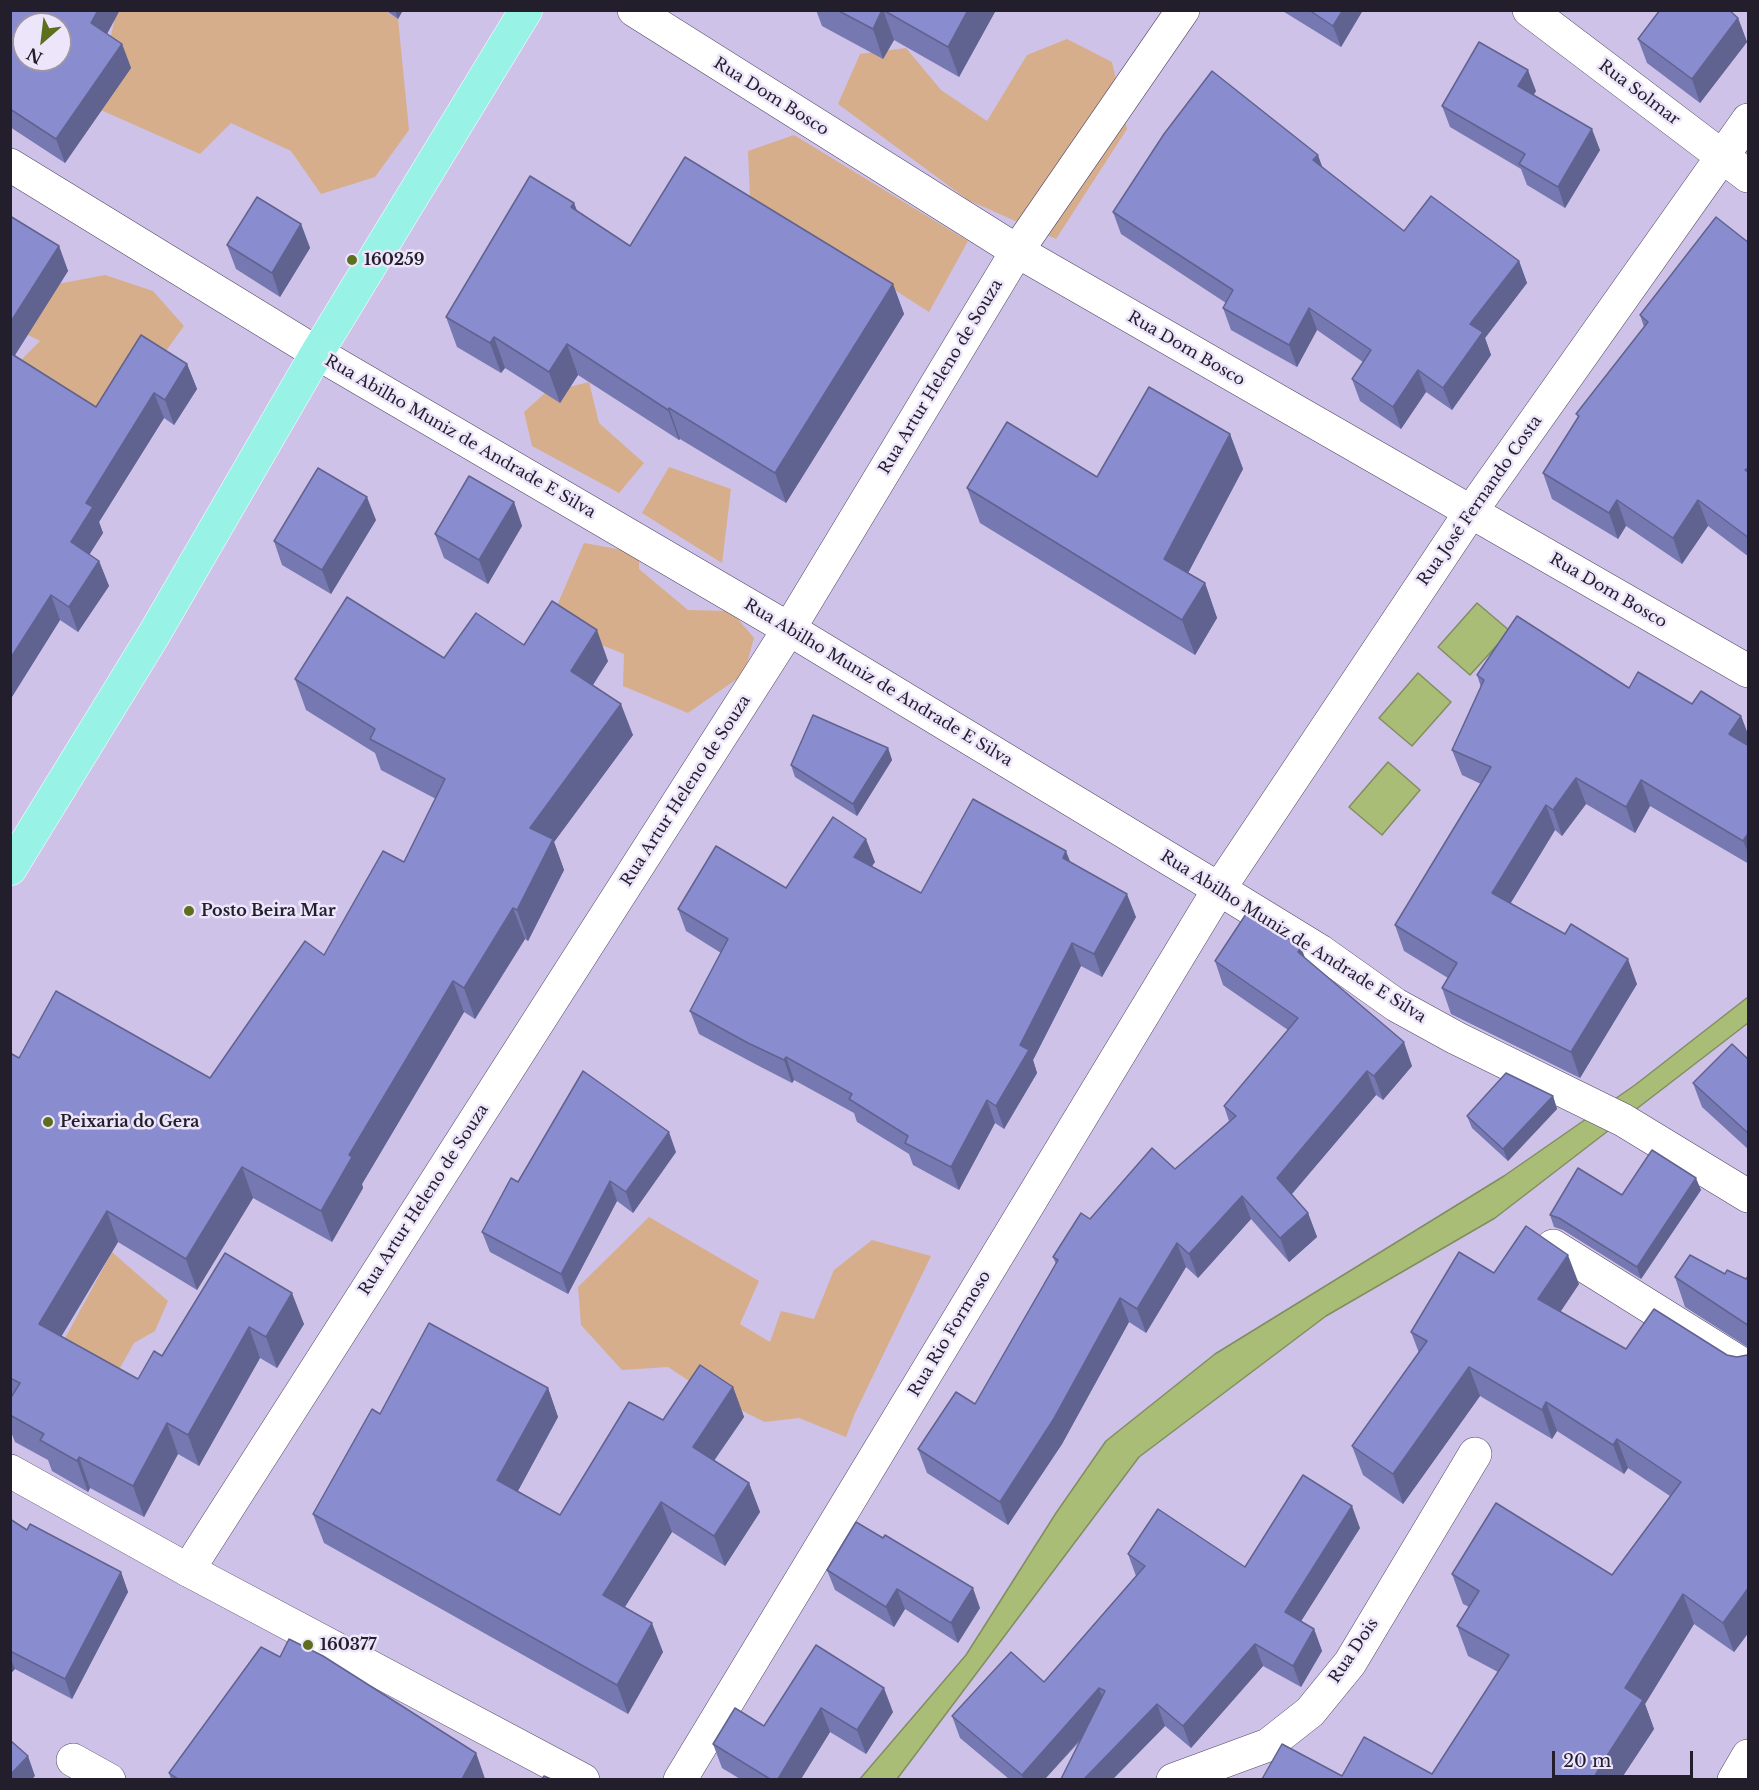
<!DOCTYPE html>
<meta charset="utf-8">
<style>
body{margin:0}
#map{position:relative;width:1759px;height:1790px;overflow:hidden;background:#cfc2e8;font-family:"Libre Baskerville",serif}
canvas{display:block}
.frame{position:absolute;inset:0;border:12px solid #231e2c;pointer-events:none}
.north{position:absolute;left:12px;top:12px;width:60px;height:60px;box-sizing:border-box;background:#ede6fa;border:2px solid #9c96a8;border-radius:50%;rotate:208deg;font-size:16px;font-weight:700;line-height:24px;text-align:center;color:#231e2c}
.north::after{content:'';display:block;margin:auto;width:21px;height:27px;background:#5d6f1d;clip-path:polygon(50% 0,100% 100%,50% 72%,0 100%)}
.scale{position:absolute;left:1552px;top:1751px;width:141px;height:27px;box-sizing:border-box;border:3px solid #231e2c;border-top:0;padding-left:8px;font-size:18px;line-height:21px;white-space:nowrap;color:#231e2c;-webkit-text-stroke:4px #ede6fa;paint-order:stroke}
</style>
<div id="map">
<canvas width="1759" height="1790"></canvas>
<div class="frame"></div>
<div class="north">N</div>
<div class="scale">20 m</div>
</div>
<script>
const context = document.querySelector('canvas').getContext('2d');
context.lineJoin = 'round';
function fill(path, color) {
  context.fillStyle = color;
  context.fill(path, 'evenodd');
}
function stroke(path, color, width, dash) {
  context.strokeStyle = color;
  context.lineWidth = width;
  context.lineCap = dash ? 'butt' : 'round';
  context.setLineDash(dash || []);
  context.stroke(path);
}
function label(font, color, halo, rows, align = 'center') {
  context.font = font + ' "Libre Baskerville",serif';
  context.lineWidth = 5;
  context.setLineDash([]);
  context.textBaseline = 'middle';
  context.strokeStyle = halo;
  context.fillStyle = color;
  for (const [text, x, y, turn = 0] of rows) {
    context.save();
    context.translate(x, y);
    context.rotate((+turn || 0) * Math.PI / 180);
    context.textAlign = isNaN(turn) ? turn : align;
    if (halo) context.strokeText(text, 0, 0);
    context.fillText(text, 0, 0);
    context.restore();
  }
}
fill(new Path2D(`
 M123,11H385L398,19L409,130L375,177L321,194L291,151L231,123L200,154L85,103L105,62L116,13Z
 M1067,39L1112,62L1127,129L1056,239L968,200L838,104L860,54L906,48L941,90L987,121L1027,55Z
 M794,135L968,241L929,312L750,197L748,151Z
 M105,275L153,291L184,326L163,355L100,418L19,362L40,341L20,331L47,286Z
 M589,382L599,423L644,463L619,493L532,446L524,412L545,393Z
 M669,467L731,489L722,563L642,513Z
 M584,543L639,553V569L688,610L731,611L754,638L744,674L688,713L623,686L624,654L549,624Z
 M649,1217L759,1281L740,1324L770,1342L781,1311L814,1319L834,1270L872,1240L931,1256L855,1413L846,1437L799,1418L765,1422L712,1396L668,1367L622,1370L581,1325L578,1287Z
 M112,1252L168,1301L155,1331L134,1343L107,1391L58,1351Z`), '#d7ae8b');
const water = new Path2D(`
 M1477,603L1510,631L1470,675L1438,647Z
 M1418,673L1451,702L1412,746L1379,718Z
 M1388,762L1420,790L1382,835L1349,807Z
 M1748,997V1023L1495,1218L1326,1316L1139,1457L897,1779L859,1780L966,1655L1056,1513L1106,1441L1215,1354L1504,1176L1635,1085Z`);
fill(water, '#a9bd76');
stroke(water, '#818d60', 1.5);
const minor = new Path2D(`
 M634,10L1017,251L1748,671
 M1529,10L1748,176
 M10,165L317,353L789,629L1219,889L1320,951L1396,1005L1456,1038L1623,1120L1748,1196
 M1553,1246L1748,1368
 M188,1570L789,629L1017,251L1183,10
 M73,1760L109,1780
 M680,1780L1219,889L1470,513L1748,120
 M1173,1780L1268,1745L1310,1712L1350,1663L1475,1454
 M1734,1780L1748,1756`);
const secondary = new Path2D(`
 M10,1471L188,1570L583,1780`);
const primary = new Path2D(`
 M10,869L153,636L317,353L526,10`);
stroke(minor, '#514565', 34);
stroke(secondary, '#514565', 34);
stroke(primary, '#fff', 34);
stroke(minor, '#fff', 33);
stroke(secondary, '#fff', 33);
stroke(primary, '#98f3e6', 33);
fill(new Path2D(`
 M10,10L107,34L122,44L131,68L65,163L10,127Z
 M385,10H403L398,19Z
 M816,10H996L959,77L894,40L883,59L822,26Z
 M1281,10H1363L1341,47Z
 M1730,12L1738,18L1747,42L1700,103L1647,63L1638,39Z
 M1536,91L1533,95L1600,150L1565,208L1527,185L1521,169L1450,127L1442,106Z
 M1323,168L1404,231L1519,261L1527,283L1485,338L1491,355L1452,410L1426,392L1401,429L1360,401L1352,379L1363,362L1317,330L1297,367L1231,330L1223,308L1226,303L1121,234L1113,212Z
 M574,203L577,211L630,246L893,284L904,314L786,503L680,439L679,440L578,375L560,403L505,368L501,373L457,347L446,317Z
 M10,216L59,246L68,271L15,355L96,407L187,364L197,389L174,425L164,418L99,522L103,533L89,554L99,561L109,586L78,632L60,620L10,700Z
 M301,224L310,248L280,297L236,269L227,245Z
 M1749,243V557L1708,526L1682,564L1626,526L1618,539L1552,499L1543,473L1578,417L1576,414L1644,327L1640,315Z
 M1230,434L1243,469L1188,573L1205,583L1217,618L1195,655L980,523L967,488L1097,477Z
 M514,502L522,526L488,584L444,558L435,534Z
 M376,520L331,594L282,565L274,541Z
 M524,645L608,661L593,685L633,735L554,842L564,870L528,941L525,939L475,1019L464,1012L362,1184L363,1188L332,1242L253,1198L197,1290L118,1242L61,1337L138,1379L162,1356L225,1253L304,1324L277,1368L260,1358L199,1466L178,1454L144,1517L90,1488L88,1492L52,1471L48,1460L15,1442L10,1429V1053L19,1058L210,1078L324,955L404,862L436,799L381,770L375,753L306,710L295,679L444,658Z
 M1477,675L1629,688L1741,716L1749,737V864L1650,806L1635,833L1586,804L1562,836L1555,830L1510,904L1637,984L1580,1078L1451,1014L1442,988L1448,978L1404,951L1395,925L1481,784L1462,775L1452,750L1481,687Z
 M888,748L892,760L857,816L795,777L791,765Z
 M875,862L871,867L921,893L1070,862L1136,917L1102,977L1081,966L1033,1060L1037,1073L1004,1129L995,1123L959,1190L913,1165L909,1154L857,1122L854,1113L794,1080L792,1083L757,1065L699,1034L690,1011L721,953L686,931L678,909L786,888Z
 M1305,958L1412,1066L1383,1100L1376,1095L1292,1194L1308,1213L1317,1237L1289,1262L1251,1219L1198,1278L1186,1267L1146,1333L1129,1322L1062,1444L1008,1525L927,1473L918,1449L975,1404L1056,1264L1053,1257L1090,1219L1175,1169L1229,1121L1224,1106L1288,1030L1223,985L1215,961Z
 M1749,1060V1150L1702,1107L1693,1083Z
 M1553,1096L1557,1109L1508,1161L1472,1128L1467,1116Z
 M676,1152L633,1213L617,1201L568,1294L490,1252L482,1232L518,1182Z
 M1701,1190L1641,1279L1563,1230L1554,1227L1550,1215L1622,1195Z
 M1494,1273L1579,1284L1560,1312L1626,1349L1727,1355L1737,1357L1747,1355L1749,1353V1632L1734,1652L1694,1624L1645,1704L1654,1729L1621,1779L1342,1776L1432,1774L1498,1672L1468,1656L1457,1626L1469,1607L1463,1604L1452,1574L1612,1575L1670,1496L1628,1468L1624,1474L1557,1431L1552,1439L1480,1396L1403,1504L1363,1475L1352,1446L1419,1353L1411,1332Z
 M1725,1274L1746,1279L1749,1275V1348L1685,1307L1675,1277Z
 M733,1387L744,1417L714,1461L749,1483L760,1512L725,1566L672,1532L625,1607L663,1652L628,1714L324,1543L313,1514L380,1414L548,1388L558,1417L518,1491L560,1515L663,1420Z
 M10,1519L27,1530L121,1572L128,1592L72,1699L15,1669L10,1674Z
 M1360,1528L1301,1621L1314,1629L1322,1651L1301,1687L1263,1666L1191,1748L1165,1726L1113,1779H1061L1081,1740L1045,1779H1009L960,1738L952,1716L1044,1682L1136,1576L1128,1554L1245,1567Z
 M827,1570L980,1608L958,1643L905,1609L894,1627L835,1590Z
 M816,1645L893,1712L866,1754L830,1732L801,1779H740L722,1768L713,1744L764,1726Z
 M280,1657L476,1753L485,1779H171L169,1773Z`), '#7678b1');
fill(new Path2D(`
 M98,10H120L100,47L91,23Z
 M395,10H403L398,19Z
 M883,10L894,40L883,59L873,29Z
 M968,10H996L959,77L948,47Z
 M1343,10H1363L1341,47L1333,26Z
 M1738,18L1747,42L1700,103L1692,79Z
 M122,44L131,68L65,163L56,139Z
 M1528,70L1536,91L1526,108L1518,86Z
 M1592,129L1600,150L1565,208L1558,187Z
 M1318,155L1326,177L1313,160Z
 M574,203L585,233L571,207Z
 M301,224L310,248L280,297L272,273Z
 M59,246L68,271L10,363V323Z
 M1519,261L1527,283L1485,338L1491,355L1452,410L1443,388L1470,324Z
 M893,284L904,314L786,503L775,473Z
 M1309,308L1317,330L1297,367L1289,345Z
 M494,337L505,368L501,373L490,343Z
 M567,344L578,375L560,403L549,372Z
 M187,364L197,389L174,425L165,400Z
 M1418,370L1426,392L1401,429L1393,407Z
 M154,393L164,418L99,522L103,533L81,568L71,542L86,503Z
 M669,408L680,439L679,440L668,410Z
 M1230,434L1243,469L1177,594L1164,559Z
 M367,497L376,520L331,594L322,570Z
 M1617,500L1626,526L1618,539L1609,513Z
 M1698,500L1708,526L1682,564L1673,538Z
 M514,502L522,526L488,584L479,560Z
 M99,561L109,586L78,632L69,607Z
 M1205,583L1217,618L1195,655L1182,620Z
 M51,595L60,620L10,700V659Z
 M597,630L608,661L582,702L571,671Z
 M621,704L633,735L554,842L564,870L528,941L517,910L530,828Z
 M1741,716L1749,737V745L1739,760L1729,734Z
 M888,748L892,760L857,816L853,804Z
 M1576,778L1586,804L1562,836L1553,810Z
 M1641,780L1650,806L1635,833L1626,807Z
 M1546,805L1555,830L1501,919L1492,893Z
 M1749,832V854L1743,841Z
 M866,839L875,862L862,880L854,857Z
 M1066,851L1075,874L1063,858Z
 M1127,894L1136,917L1102,977L1094,954Z
 M513,908L525,939L475,1019L464,988Z
 M1072,943L1081,966L1033,1060L1037,1073L1004,1129L996,1106L1020,1045Z
 M1301,947L1310,971L1298,952Z
 M1628,959L1637,984L1580,1078L1571,1052Z
 M453,981L464,1012L362,1184L363,1188L332,1242L321,1211L349,1155Z
 M1404,1042L1412,1066L1383,1100L1374,1076Z
 M786,1057L794,1080L792,1083L784,1060Z
 M1367,1071L1376,1095L1285,1202L1277,1178Z
 M1553,1096L1557,1109L1508,1161L1503,1149Z
 M987,1100L995,1123L959,1190L951,1167Z
 M669,1132L676,1152L633,1213L626,1192Z
 M242,1167L253,1198L197,1290L186,1259Z
 M1696,1178L1701,1190L1641,1279L1637,1267Z
 M610,1181L617,1201L568,1294L561,1274Z
 M1242,1196L1251,1219L1198,1278L1189,1254Z
 M107,1211L118,1242L50,1355L39,1324Z
 M1308,1213L1317,1237L1289,1262L1280,1238Z
 M1177,1243L1186,1267L1146,1333L1137,1309Z
 M1568,1255L1579,1284L1549,1329L1538,1299Z
 M292,1293L304,1324L277,1368L266,1337Z
 M1120,1298L1129,1322L1062,1444L1008,1525L1000,1502Z
 M249,1327L260,1358L199,1466L188,1435Z
 M1469,1367L1480,1396L1403,1504L1393,1474Z
 M733,1387L744,1417L703,1476L693,1447Z
 M548,1388L558,1417L508,1509L497,1480Z
 M1546,1402L1557,1431L1552,1439L1542,1410Z
 M167,1423L178,1454L144,1517L133,1486Z
 M1617,1439L1628,1468L1624,1474L1613,1445Z
 M79,1457L90,1488L88,1492L77,1461Z
 M749,1483L760,1512L725,1566L714,1536Z
 M661,1502L672,1532L614,1624L603,1595Z
 M1352,1506L1360,1528L1293,1634L1285,1612Z
 M121,1572L128,1592L72,1699L65,1679Z
 M1749,1587V1632L1734,1652L1723,1623Z
 M973,1588L980,1608L958,1643L951,1623Z
 M897,1589L905,1609L894,1627L886,1607Z
 M1683,1594L1694,1624L1645,1704L1654,1729L1621,1779H1593L1625,1688Z
 M652,1623L663,1652L628,1714L617,1685Z
 M1314,1629L1322,1651L1301,1687L1293,1666Z
 M1255,1644L1263,1666L1191,1748L1183,1726Z
 M10,1657L15,1669L10,1674Z
 M884,1688L893,1712L866,1754L857,1730Z
 M1099,1688L1107,1709L1045,1779H1023L1022,1775Z
 M1157,1704L1165,1726L1113,1779H1084Z
 M821,1708L830,1732L801,1779H778Z
 M476,1753L485,1779H462Z
 M28,1756L35,1776L32,1779H10V1775Z`), '#606290');
const building = new Path2D(`
 M10,10H98L91,23L122,44L56,139L10,109ZM24,24H60V60H24Z
 M837,10H882L873,29Z
 M883,10H968L948,47Z
 M1309,10H1343L1333,26Z
 M1660,10H1729L1738,18L1692,79L1638,39Z
 M1479,42L1528,70L1518,86L1592,129L1558,187L1519,164L1525,154L1442,106Z
 M1212,71L1318,155L1313,160L1404,231L1431,196L1519,261L1470,324L1483,332L1443,388L1418,370L1393,407L1352,379L1371,350L1309,308L1289,345L1223,308L1233,290L1113,212L1164,134Z
 M685,157L893,284L775,473L669,408L668,410L567,344L549,372L494,337L490,343L446,317L530,176L574,203L571,207L630,246Z
 M257,197L301,224L272,273L227,245Z
 M10,216L59,246L10,323Z
 M1716,217L1749,243V467L1745,470L1749,473V538L1698,500L1673,538L1617,500L1609,513L1543,473L1579,416L1576,414L1648,322L1640,315Z
 M141,335L187,364L165,400L154,393L86,503L93,507L71,542L99,561L69,607L51,595L10,659V353L96,407Z
 M1149,387L1230,434L1164,559L1205,583L1182,620L967,488L1007,422L1097,477Z
 M318,468L367,497L322,570L274,541Z
 M469,476L514,502L479,560L435,534Z
 M347,597L444,658L476,613L524,645L552,601L597,630L571,671L621,704L530,828L553,839L517,910L513,908L464,988L453,981L349,1155L352,1157L321,1211L242,1167L186,1259L107,1211L39,1324L138,1379L154,1351L162,1356L225,1253L292,1293L266,1337L249,1327L188,1435L167,1423L133,1486L79,1457L77,1461L40,1440L44,1434L10,1415V1399L20,1383L10,1378V1053L19,1058L56,991L210,1078L305,941L324,955L383,851L404,862L445,779L370,739L375,729L295,679Z
 M1517,616L1629,688L1638,672L1692,704L1701,691L1741,716L1729,734L1749,746V832L1743,841L1641,780L1626,807L1576,778L1553,810L1546,805L1492,893L1565,934L1571,924L1628,959L1571,1052L1442,988L1457,963L1395,925L1491,767L1452,750L1484,680L1477,675Z
 M813,715L888,748L853,804L791,765Z
 M973,799L1066,851L1063,858L1127,894L1094,954L1072,943L1020,1045L1029,1050L996,1106L987,1100L951,1167L905,1143L908,1136L849,1099L852,1094L786,1057L784,1060L748,1043L690,1011L728,939L678,909L716,846L786,888L833,817L866,839L854,857L921,893Z
 M1248,911L1301,947L1298,952L1404,1042L1374,1076L1367,1071L1277,1178L1308,1213L1280,1238L1242,1196L1189,1254L1177,1243L1137,1309L1120,1298L1053,1420L1000,1502L918,1449L956,1392L975,1404L1058,1260L1053,1257L1081,1213L1090,1219L1152,1148L1175,1169L1236,1116L1224,1106L1298,1018L1215,961Z
 M1732,1044L1749,1060V1134L1693,1083Z
 M583,1071L669,1132L626,1192L610,1181L561,1274L482,1232L511,1178L518,1182Z
 M1506,1073L1553,1096L1503,1149L1467,1116Z
 M1652,1150L1696,1178L1637,1267L1559,1218L1550,1215L1578,1168L1622,1195Z
 M1526,1226L1568,1255L1538,1299L1626,1349L1654,1309L1727,1355L1737,1357L1747,1355L1749,1353V1587L1723,1623L1683,1594L1625,1688L1643,1700L1603,1762L1593,1779H1262L1282,1744L1342,1776L1364,1737L1432,1774L1509,1655L1457,1626L1479,1591L1452,1574L1496,1503L1612,1575L1681,1482L1617,1439L1613,1445L1546,1402L1542,1410L1469,1367L1393,1474L1352,1446L1427,1341L1411,1332L1459,1252L1494,1273Z
 M1690,1255L1725,1274L1727,1270L1746,1279L1749,1275V1326L1675,1277Z
 M429,1323L548,1388L497,1480L560,1515L629,1402L663,1420L700,1365L733,1387L693,1447L749,1483L714,1536L661,1502L603,1595L652,1623L617,1685L313,1514L372,1409L380,1414Z
 M1303,1475L1352,1506L1285,1612L1314,1629L1293,1666L1255,1644L1183,1726L1157,1704L1084,1779H1061L1105,1691L1099,1688L1022,1775L952,1716L1011,1652L1044,1682L1145,1566L1128,1554L1158,1509L1245,1567Z
 M10,1519L27,1530L30,1524L121,1572L65,1679L10,1651Z
 M856,1522L883,1538L885,1535L973,1588L951,1623L897,1589L886,1607L827,1570Z
 M289,1639L323,1656L476,1753L462,1779H178L169,1773L261,1647L280,1657Z
 M816,1645L884,1688L857,1730L821,1708L778,1779H770L713,1744L735,1708L764,1726Z
 M10,1740L28,1756L10,1775Z
 M544,1776L551,1779H542Z`);
fill(building, '#898cce');
stroke(building, '#606290', 1.5);
for (const [x, y, r, color] of [
 [352,260,6,"#5d6f1d"],
 [189,911,6,"#5d6f1d"],
 [48,1122,6,"#5d6f1d"],
 [308,1645,6,"#5d6f1d"]
]) {
  const dot = new Path2D();
  dot.arc(x, y, r, 0, 2 * Math.PI);
  context.fillStyle = color;
  context.fill(dot);
  stroke(dot, '#ede6fa', 2);
}
label('16px', '#231e2c', '#ede6fa', [
 ["Rua Solmar",1639,93,37],
 ["Rua Dom Bosco",771,97,32],
 ["Rua Dom Bosco",1186,349,30],
 ["Rua Artur Heleno de Souza",941,377,-59],
 ["Rua Abilho Muniz de Andrade E Silva",460,437,30],
 ["Rua José Fernando Costa",1480,501,-55],
 ["Rua Dom Bosco",1608,591,30],
 ["Rua Abilho Muniz de Andrade E Silva",878,683,31],
 ["Rua Artur Heleno de Souza",686,791,-57],
 ["Rua Abilho Muniz de Andrade E Silva",1293,937,32],
 ["Rua Artur Heleno de Souza",424,1200,-57],
 ["Rua Rio Formoso",950,1334,-59],
 ["Rua Dois",1354,1651,-56]
]);
label('bold 16px', '#231e2c', '#ede6fa', [
 ["160259",364,260],
 ["Posto Beira Mar",201,911],
 ["Peixaria do Gera",60,1122],
 ["160377",320,1645]
], 'left');
</script>
